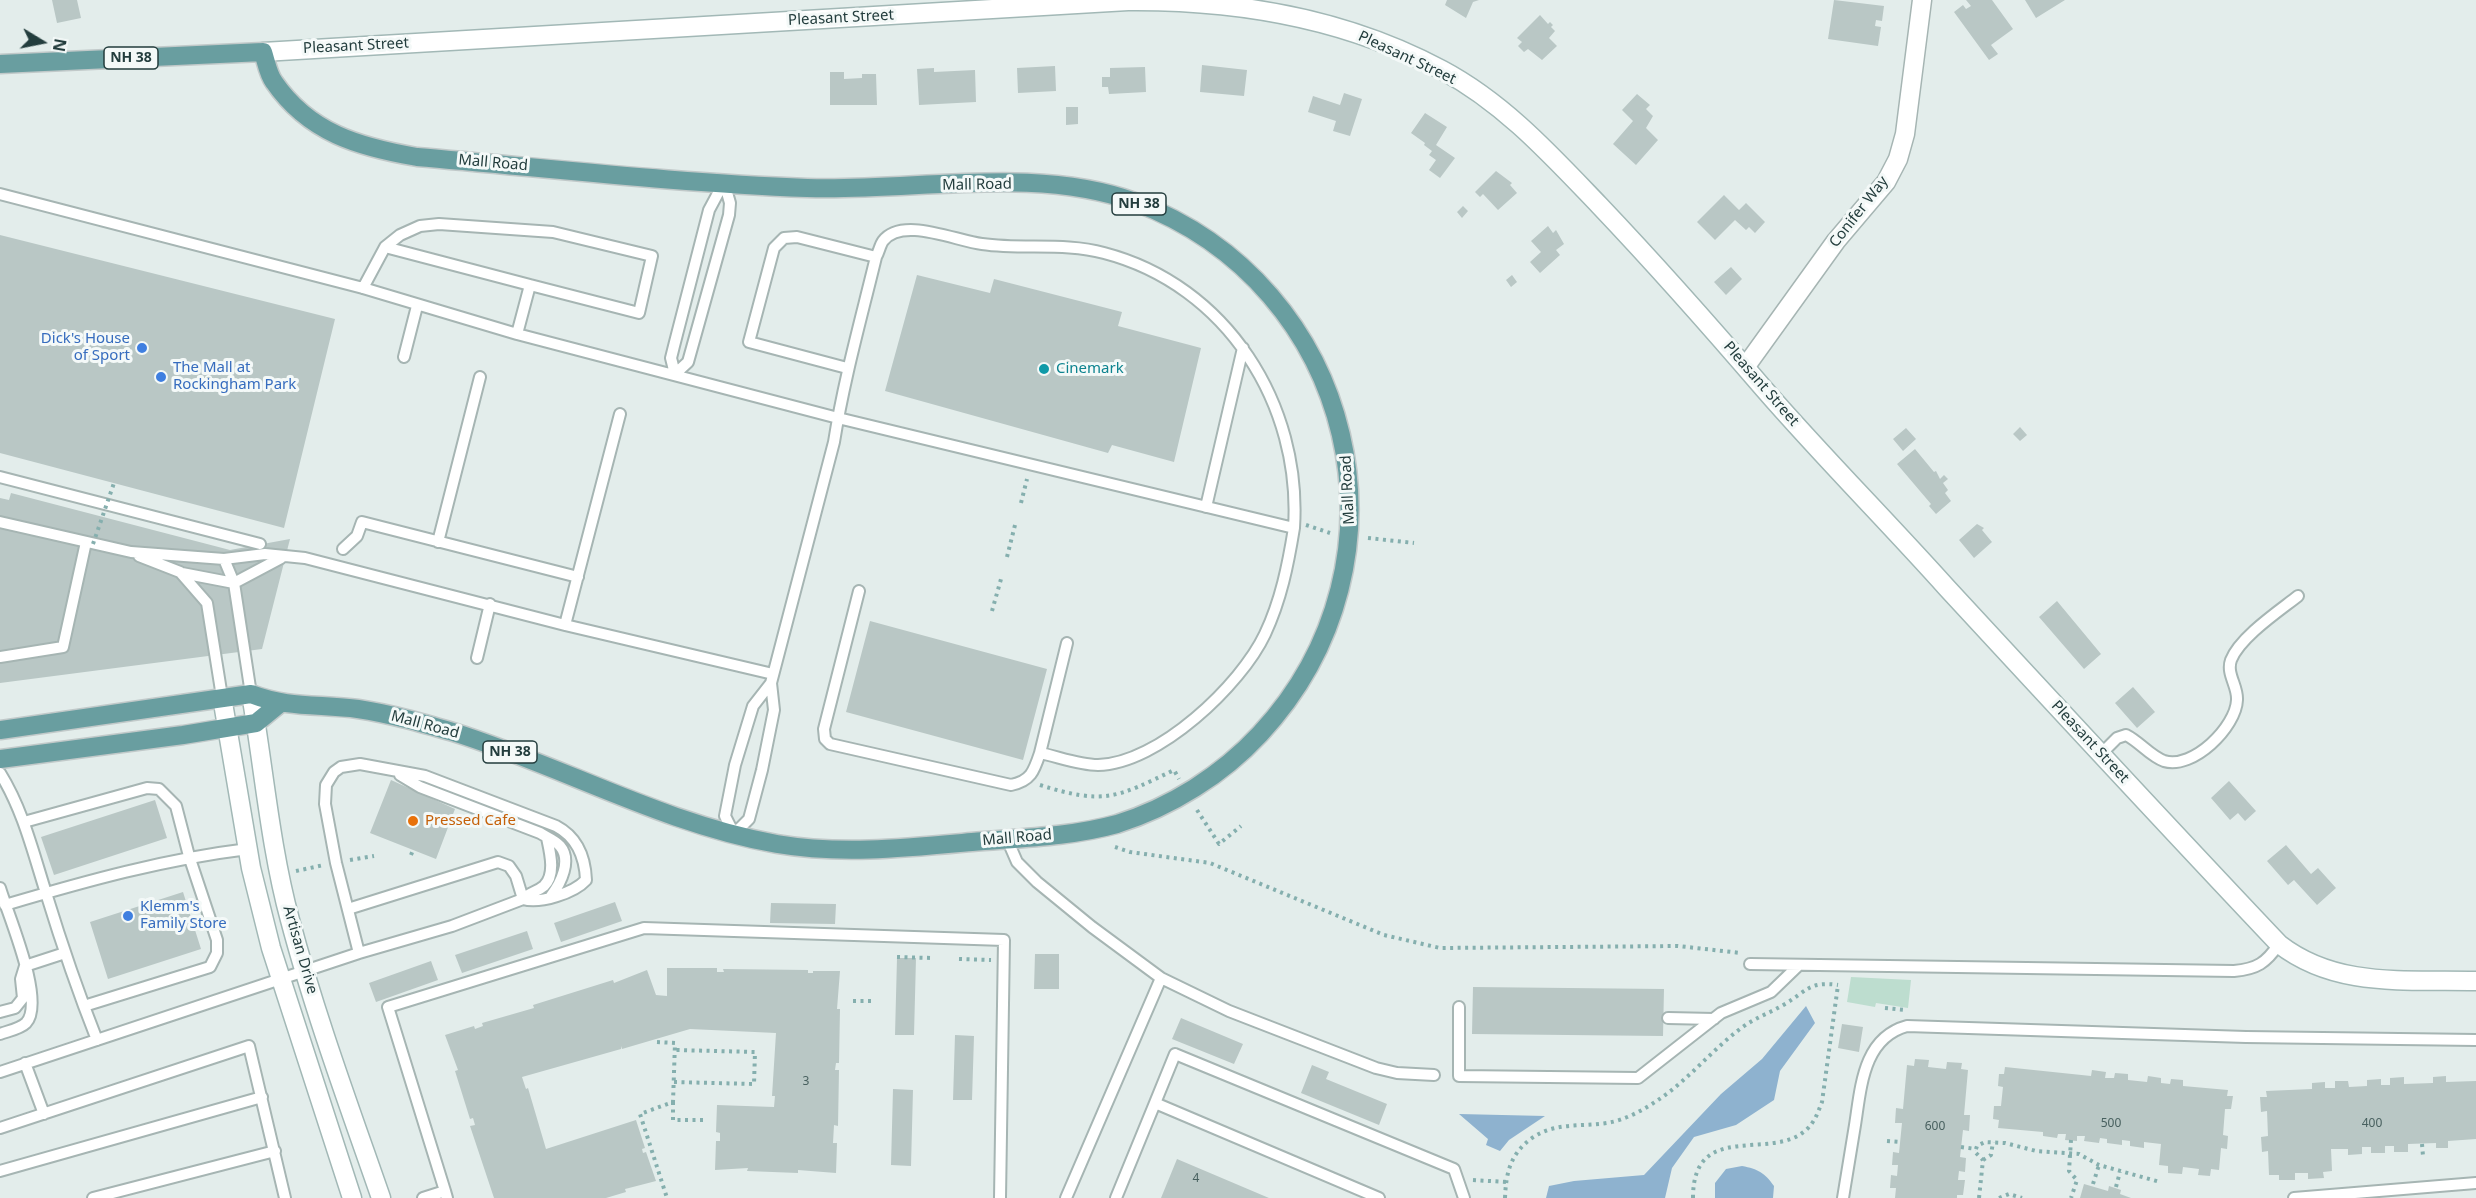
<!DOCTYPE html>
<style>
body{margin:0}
#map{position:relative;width:2476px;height:1198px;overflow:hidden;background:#e3edeb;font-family:"Noto Sans",sans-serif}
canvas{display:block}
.north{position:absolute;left:12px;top:12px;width:60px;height:60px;-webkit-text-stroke:4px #f4f9f8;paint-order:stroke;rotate:100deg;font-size:16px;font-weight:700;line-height:24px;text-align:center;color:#233d3d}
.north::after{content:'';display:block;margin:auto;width:21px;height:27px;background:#233d3d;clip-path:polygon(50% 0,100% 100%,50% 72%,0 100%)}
</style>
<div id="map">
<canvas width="2476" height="1198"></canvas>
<div class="north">N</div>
</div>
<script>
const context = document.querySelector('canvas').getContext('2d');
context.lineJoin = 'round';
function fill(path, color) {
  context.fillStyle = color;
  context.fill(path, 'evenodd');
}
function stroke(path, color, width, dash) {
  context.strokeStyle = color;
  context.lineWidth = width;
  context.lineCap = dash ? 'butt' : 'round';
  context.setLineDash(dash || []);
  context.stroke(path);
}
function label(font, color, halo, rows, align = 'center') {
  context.font = font + ' "Noto Sans",sans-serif';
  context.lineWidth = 6;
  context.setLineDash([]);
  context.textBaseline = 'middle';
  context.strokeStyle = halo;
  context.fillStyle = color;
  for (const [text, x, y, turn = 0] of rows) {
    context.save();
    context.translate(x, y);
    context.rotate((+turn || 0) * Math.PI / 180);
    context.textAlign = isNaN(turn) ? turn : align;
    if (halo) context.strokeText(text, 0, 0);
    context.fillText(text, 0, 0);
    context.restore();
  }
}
fill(new Path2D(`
 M1851,977L1911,980L1908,1008L1876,1003L1875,1007L1847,1002Z`), '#bdddcf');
fill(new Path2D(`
 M1806,1006L1815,1023L1780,1071L1774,1100L1736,1125L1694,1137L1672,1168L1665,1198H1546L1549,1186L1574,1181L1644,1175L1721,1094L1762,1059Z
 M1459,1114L1545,1116L1509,1140L1500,1151L1486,1145L1488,1139Z
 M1742,1166C1758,1169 1765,1173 1774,1186L1773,1198H1715V1183L1726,1169Z`), '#8eb2cf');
fill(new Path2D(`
 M52,0H77L81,18L57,23Z
 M1447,0H1479L1473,2L1466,18L1445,5Z
 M1834,0L1884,6L1882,21L1876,20L1875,26L1881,27L1878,46L1828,39Z
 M1966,0H1992L2013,29L1991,45L1998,54L1989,60L1954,12L1963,5L1966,9L1971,6Z
 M2025,0H2065L2036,18Z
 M1540,15L1548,24L1550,22L1553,25L1551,27L1555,31L1549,38L1557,46L1542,60L1528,49L1524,52L1518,46L1522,42L1517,38Z
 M1202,65L1247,70L1244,96L1200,92Z
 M1055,66L1056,91L1018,93L1017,68Z
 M1145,67L1146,92L1109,94L1108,87H1102V77H1110V68Z
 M934,68V72L975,70L976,102L919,105L917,69Z
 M830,72H844V79L862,78V74H876L877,105H830Z
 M1344,93L1362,99L1350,136L1333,131L1336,121L1308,112L1313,96L1340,105Z
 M1637,94L1650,105L1646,109L1653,116L1646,128L1658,140L1636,165L1613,144L1633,121L1622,110Z
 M1066,107H1078V124L1066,125Z
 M1425,113L1447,127L1436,145L1455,158L1440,178L1429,170L1436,160L1429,155L1432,151L1424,145L1425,143L1411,133Z
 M1496,171L1512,183L1510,185L1517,193L1498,210L1483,194L1480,197L1475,192Z
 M1724,195L1739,210L1746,203L1765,222L1755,233L1749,227L1746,230L1735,220L1715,240L1697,222Z
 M1463,206L1468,211L1462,218L1457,212Z
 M1548,226L1553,233L1556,230L1564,244L1556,250L1560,255L1540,273L1530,262L1541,252L1531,241Z
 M0,235L335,319L284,528L0,453Z
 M1731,267L1742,279L1726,295L1714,282Z
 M917,275L990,293L994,279L1122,312L1118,326L1201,348L1174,462L1112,445L1108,453L885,391Z
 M1512,275L1517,282L1511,287L1506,280Z
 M2020,427L2027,435L2020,441L2013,434Z
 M1906,428L1916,439L1903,451L1893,439Z
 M1915,449L1934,472L1936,471L1940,479L1944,475L1948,479L1943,483L1948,490L1945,493L1951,501L1936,514L1929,506L1931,504L1897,464Z
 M11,493L230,550L290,539L262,649L0,683V498L9,500Z
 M1977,524L1984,528L1982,530L1992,542L1974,558L1959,540Z
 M2057,601L2101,654L2084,669L2039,617Z
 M870,621L1047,669L1023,760L846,712Z
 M2133,687L2155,712L2137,728L2115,703Z
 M391,780L455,809L436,859L370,833Z
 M2229,781L2256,811L2245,821L2238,813L2230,820L2211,798Z
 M155,800L167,838L54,875L41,837Z
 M2286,845L2311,874L2318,868L2336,888L2317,905L2294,880L2288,885L2267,861Z
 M183,892L201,949L108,979L90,922Z
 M615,902L622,921L561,942L554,923Z
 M771,903L836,904L835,924L770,923Z
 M527,931L533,949L462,973L455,955Z
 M1035,954H1059V989H1034Z
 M897,958H916L914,1035H895Z
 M431,961L438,980L376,1002L369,983Z
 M667,968H717V972H724L723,969L808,970V973H813V971H840L837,1009H840L839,1063H836L835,1070H839L838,1126L834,1125L833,1143H837L836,1173L798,1170V1173L747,1171L748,1168L715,1170L716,1141H720V1133L716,1132L717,1105L774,1107L775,1096H772L776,1033L690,1029L622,1049L621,1046V1049L522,1077L526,1089L528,1088L546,1149L636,1120L645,1148L642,1149L643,1153L646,1152L656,1181L629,1188L625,1189L626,1192L606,1198H494L470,1126L475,1125L473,1118L470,1119L455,1071L458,1070L445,1035L474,1026L475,1029L483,1026L482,1023L534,1008L533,1005L613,980L614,983L647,970L656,995L667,996Z
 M1473,987L1664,989L1663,1036L1472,1034Z
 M1181,1018L1243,1044L1234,1064L1172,1039Z
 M1842,1024L1863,1027L1859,1052L1838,1048Z
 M955,1035L974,1036L972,1100H953Z
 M1915,1059L1929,1060L1928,1067L1946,1069L1947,1062L1962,1063L1961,1069L1968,1070L1964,1115H1970L1969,1131L1963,1130L1960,1157L1966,1158L1965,1172L1959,1171L1958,1180H1965L1963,1195H1957V1198H1895L1896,1188H1890L1891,1175L1897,1176L1898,1165H1892L1893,1152L1899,1153L1902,1123H1895L1896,1108L1903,1109L1907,1065L1914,1066Z
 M1312,1065L1329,1072L1326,1079L1387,1104L1379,1125L1301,1093Z
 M2005,1067L2091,1076L2092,1070L2106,1072L2105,1078H2114L2115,1073L2128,1074V1080L2147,1082L2148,1076L2161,1078V1083L2170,1084L2171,1079L2183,1080V1086L2228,1090L2227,1096H2233L2231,1109H2225L2223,1135L2228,1136L2227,1149L2221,1148L2219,1170L2211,1169L2210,1176L2198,1175L2199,1169L2183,1167L2182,1174L2168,1173V1166L2159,1165L2161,1144L2144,1142V1148L2130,1146V1141L2122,1140V1145L2107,1143V1139L2100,1138L2099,1143L2084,1141L2085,1136H2077V1141L2065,1140L2066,1134H2058L2057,1138L2043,1136V1132L1998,1128L1999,1120L1993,1119L1994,1106H2001L2003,1087L1998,1086L1999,1074H2004Z
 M2446,1076V1082L2476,1081V1139L2448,1141V1148H2436V1143L2408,1144V1152H2394V1146H2385V1153H2371V1147H2362V1154L2348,1155V1149H2331L2332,1171L2323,1172L2324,1178L2308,1179V1173H2295V1180H2279V1175H2269L2268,1151L2262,1152L2261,1137L2268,1136L2267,1111L2261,1112L2260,1097H2267L2266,1091L2312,1089V1083L2325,1082V1088H2335V1081H2348L2349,1087L2367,1086V1080L2381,1079V1085H2390V1078L2404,1077V1084L2433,1083V1077Z
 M893,1089L913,1090L911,1166L891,1165Z
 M1177,1159L1269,1198H1161Z
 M2084,1184L2108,1191L2109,1186L2121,1190L2120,1194L2131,1198H2080Z`), '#b9c7c5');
const lane = new Path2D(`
 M0,194L363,288L517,334L838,418L1294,528C1302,405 1227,285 1104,253C1064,242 1023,250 982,244C956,241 902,216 883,241C880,245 879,252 876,257C861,319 844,379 834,442L771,683L774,710L762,770L749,819L734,834L725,816L735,765L753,706L771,683
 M385,247L530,285
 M363,288L385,247L400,235L420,226L439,224L553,232L652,256L639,313L530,285L517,334
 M404,357L417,306
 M847,368L749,342L774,248L784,238L797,237L876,257
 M675,374L688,362L729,215L730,203L724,182
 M675,374L671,358L674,346L709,210L724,182
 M0,477L260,544
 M1206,507L1243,348
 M0,522L131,552L224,559L265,554L305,558L565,625L773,674
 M438,542L480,377
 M343,549L357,536L362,522L578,577
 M139,556L180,572L207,603L222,697
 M224,559L234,583
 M182,573L234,583
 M859,591L824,729L825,739L830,744L1011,785C1031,781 1034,771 1040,753C1059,757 1079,765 1098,765C1158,764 1241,685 1265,634C1281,600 1288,565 1294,528
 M565,625L620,414
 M0,657L63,647L86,542
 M477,658L490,604
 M251,694L234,583L281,558
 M1040,753L1067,643
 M2101,754L2117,738L2126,735C2140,742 2150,756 2164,761C2193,770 2236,727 2237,700C2238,686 2226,674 2231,660C2240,637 2279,611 2298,596
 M0,773C23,810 33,852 46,893C61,942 78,992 97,1040
 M400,775L420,787L540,833C546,837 555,840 560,846C572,860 561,883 551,896
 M24,822L147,788L159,789L176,806L189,856L217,940V953L210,967L84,1006
 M1007,839L1017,862L1037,882L1092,927L1161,978L1066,1198
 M0,888C8,915 46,1002 26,1023C20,1029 8,1031 0,1034
 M523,899C530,892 537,892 544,886C556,875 550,852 547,838
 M5,905C86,881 165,859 248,849
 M348,909L498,862L509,866L516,876L523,899
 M1750,964L2234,971C2257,969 2266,963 2279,944
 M25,966L65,953
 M1161,978L1229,1011L1376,1068L1397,1073L1434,1075
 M1459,1007V1076L1638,1078L1721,1013L1771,992L1799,965
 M0,1012L15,1008L23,998L21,979L25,966
 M1668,1018L1714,1019
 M25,1063L44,1114
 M0,1072L359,953L336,863L325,804L326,785L334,772L341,767L360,764L425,776L556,826C577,837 585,856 586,880C574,893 540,904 523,899L452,926L359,953
 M1155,1103L1175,1054L1454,1169L1464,1198
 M0,1128L249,1046L285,1198
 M0,1171L262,1097
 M445,1191L388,1007L644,928L1004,940L1000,1198
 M93,1198L275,1151
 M423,1198L445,1191L447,1198
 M1116,1198L1155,1103L1379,1198
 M1843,1198C1847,1174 1851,1149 1855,1125C1861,1087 1863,1038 1907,1026L2246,1037L2476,1040
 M2294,1198L2476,1183`);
const street = new Path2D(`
 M1746,366L1836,241L1886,182L1898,159L1905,134L1922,0`);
const secondary = new Path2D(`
 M263,52L1128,1C1236,0 1345,18 1442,70C1504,103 1551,155 1599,205C1656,265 1710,326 1764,389C1823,457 1887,521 1947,588C2057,707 2167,826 2279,944C2337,989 2407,979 2476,981
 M251,694C264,769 270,846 290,920C315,1014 349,1106 381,1198
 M222,697L251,868L271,948L352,1198`);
const primary = new Path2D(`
 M0,64L263,52C266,61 268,74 274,82C309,133 359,147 417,157C547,168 677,183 807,188C913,192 1034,165 1135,202C1356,285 1421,561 1260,734C1222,775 1171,807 1117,824C1070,837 1020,838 972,842C907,848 841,855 777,844C664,824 562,766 453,732C422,723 391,714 358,709C320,704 287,708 251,694L0,730
 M0,759L183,735L256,723L278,705`);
stroke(lane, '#a6b5b3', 14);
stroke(street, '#a6b5b3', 21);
stroke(secondary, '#a2b8b6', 21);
stroke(primary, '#c1c9c9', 21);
stroke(new Path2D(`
 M1021,503L1027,479
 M1306,525L1330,533
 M1368,538L1414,543
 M1007,557L1015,525
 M992,611L1001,579
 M1040,785C1104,805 1116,798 1174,770L1179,779
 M1197,810L1219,844L1241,826
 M1115,847L1130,852L1210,863L1384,935L1440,948L1678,946L1741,953
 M411,855L413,850
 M350,860L374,856
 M296,871L324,865
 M897,957L932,958
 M959,959L991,960
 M853,1001H874
 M1885,1008L1905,1010
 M657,1042L675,1043L673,1102L640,1114L667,1198
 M674,1082L754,1084L755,1052L675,1050
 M673,1102V1120H707
 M2071,1140L2069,1171L2077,1180L2071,1198
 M1887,1141L1900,1142
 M2422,1144L2423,1156
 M1961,1147L1976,1149
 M1983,1160L1991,1155L1993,1142
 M1473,1180L1506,1182
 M2093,1184L2099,1165
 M2116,1187L2120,1172
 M1505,1198C1506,1173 1510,1154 1532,1138C1555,1122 1581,1127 1607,1123C1626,1120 1645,1109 1661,1098C1690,1078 1712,1050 1740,1029C1754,1018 1770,1013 1785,1004C1807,991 1809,981 1838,985
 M1693,1198C1693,1119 1771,1162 1806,1130C1815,1122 1818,1112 1822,1102L1838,985
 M1979,1198L1983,1160L1975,1152L1977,1146L1985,1142L2005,1143L2036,1151L2079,1154L2099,1165L2160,1182
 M1999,1198L2009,1194L2022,1198`), '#85afae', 4, [3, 4.5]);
stroke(lane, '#fff', 10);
stroke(street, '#fff', 18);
stroke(secondary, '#fff', 18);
stroke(primary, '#699ea0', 18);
stroke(new Path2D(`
 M93,544L114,483`), '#85afae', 4, [3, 4.5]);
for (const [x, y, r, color] of [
 [142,348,6,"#3f7fe0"],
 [1044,369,6,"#0f9aa8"],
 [161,377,6,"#3f7fe0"],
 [413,821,6,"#e8710a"],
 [128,916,6,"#3f7fe0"]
]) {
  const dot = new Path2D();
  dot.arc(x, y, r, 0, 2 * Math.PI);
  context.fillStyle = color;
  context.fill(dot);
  stroke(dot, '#f4f9f8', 2);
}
label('12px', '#48605f', null, [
 ["3",806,1082],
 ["500",2111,1124],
 ["400",2372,1124],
 ["600",1935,1127],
 ["4",1196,1179]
]);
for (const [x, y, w] of [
 [131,58,54],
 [1139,204,54],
 [510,752,54]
]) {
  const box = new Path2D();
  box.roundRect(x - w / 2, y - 11, w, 22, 4.5);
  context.fillStyle = '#f4f9f8';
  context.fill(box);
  stroke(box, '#233d3d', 1.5);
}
label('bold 14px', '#233d3d', null, [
 ["NH 38",131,58],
 ["NH 38",1139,204],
 ["NH 38",510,752]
]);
label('15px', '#233d3d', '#f4f9f8', [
 ["Pleasant Street",841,18,-3],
 ["Pleasant Street",356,46,-3],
 ["Pleasant Street",1407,58,25],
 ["Mall Road",493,163,5],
 ["Mall Road",977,185,-1],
 ["Conifer Way",1859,212,-52],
 ["Pleasant Street",1761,384,49],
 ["Mall Road",1348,490,-93],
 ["Mall Road",425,725,15],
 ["Pleasant Street",2090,742,47],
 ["Mall Road",1017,838,-5],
 ["Artisan Drive",300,950,74]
]);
label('15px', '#366cbe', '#f4f9f8', [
 ["Dick's House",130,339,"right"],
 ["of Sport",130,356,"right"],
 ["The Mall at",173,368],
 ["Rockingham Park",173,385],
 ["Klemm's",140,907],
 ["Family Store",140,924]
], 'left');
label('15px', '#0d838f', '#f4f9f8', [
 ["Cinemark",1056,369]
], 'left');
label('15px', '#c56008', '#f4f9f8', [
 ["Pressed Cafe",425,821]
], 'left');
</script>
